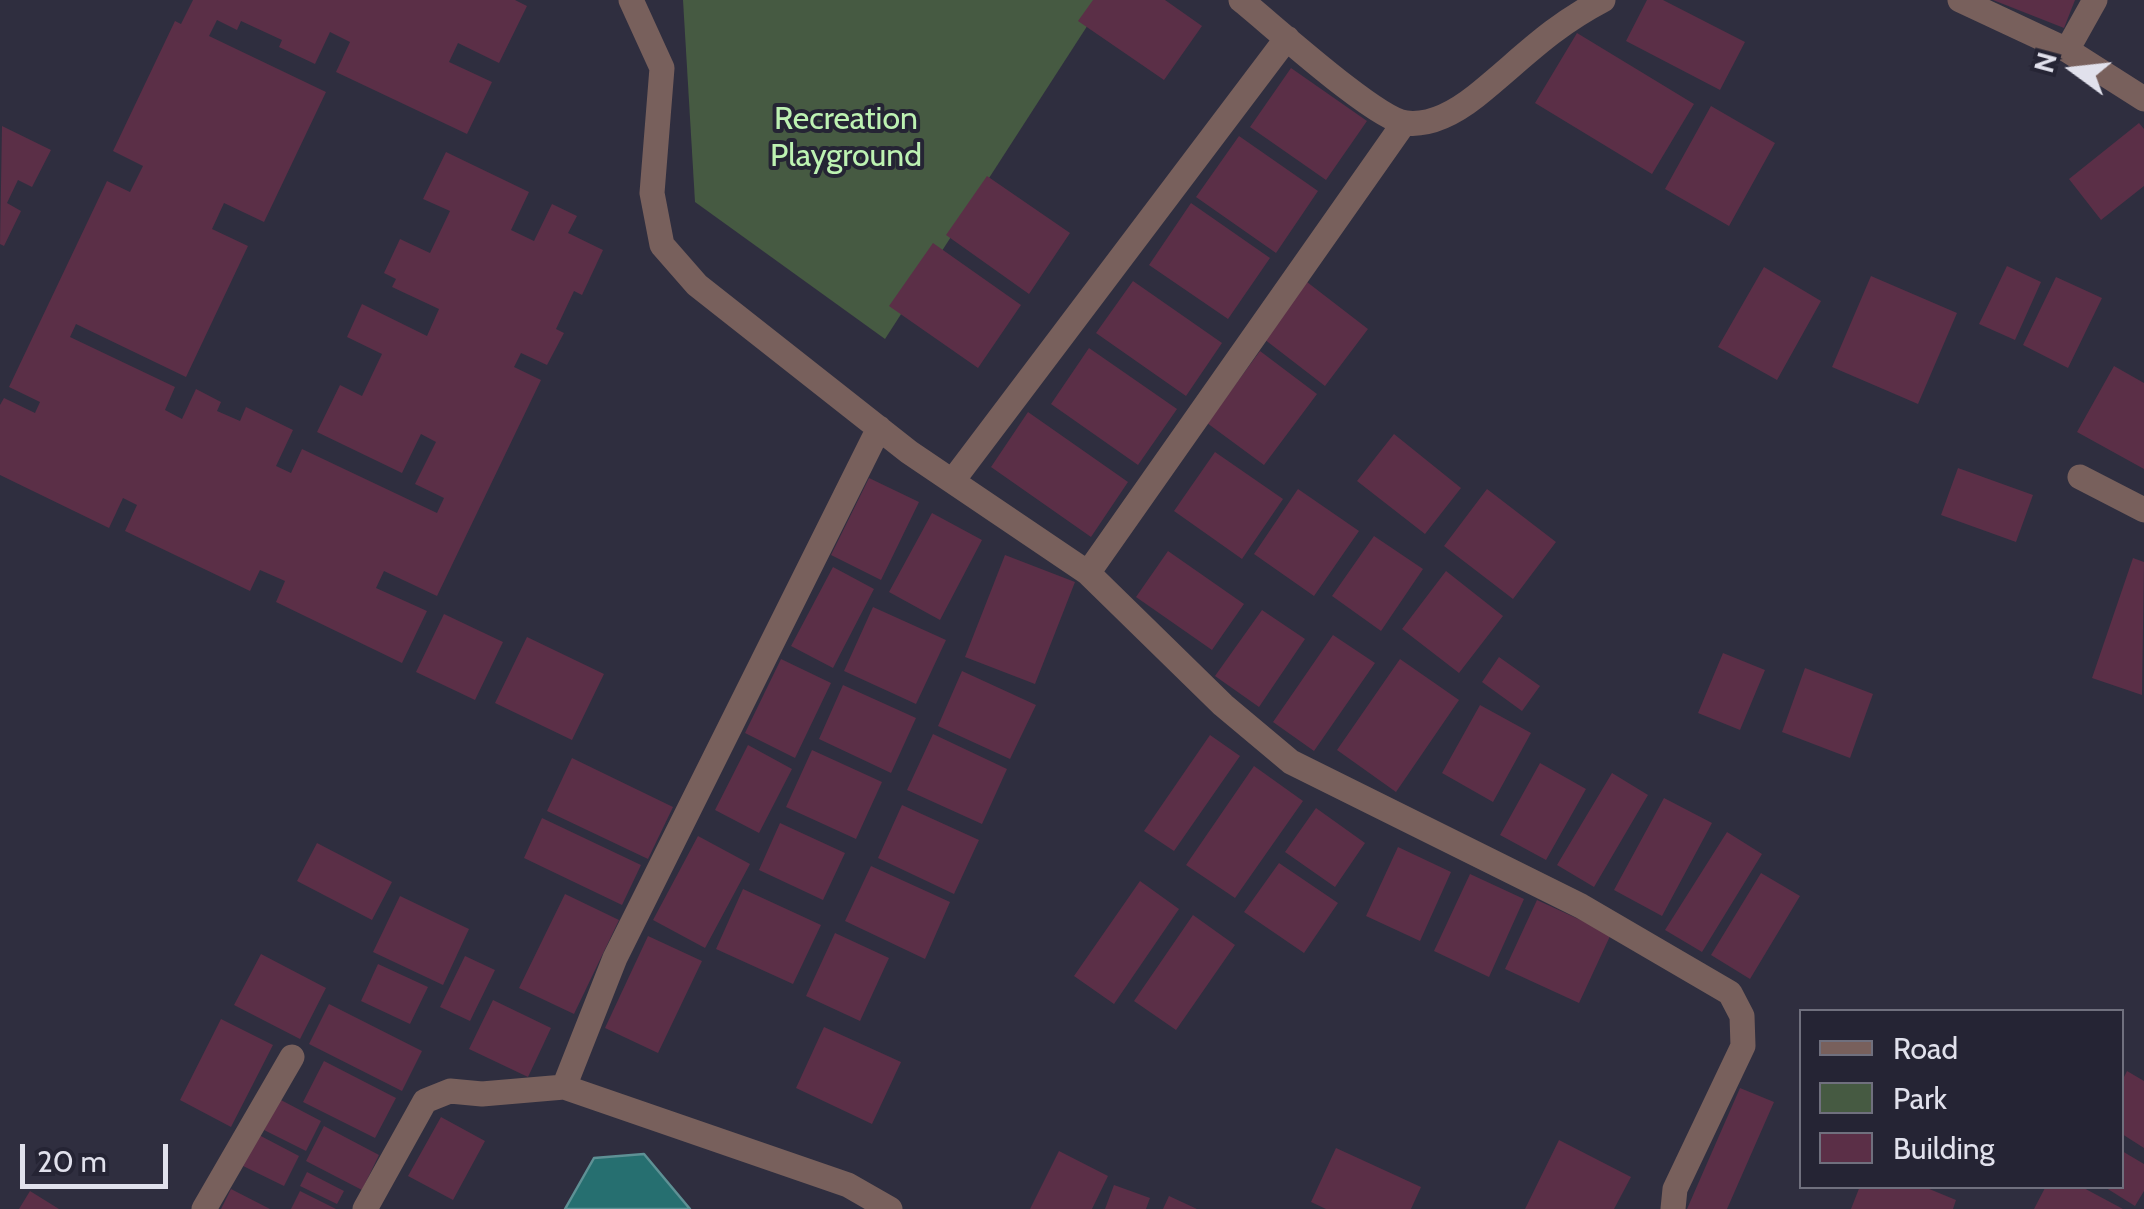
<!DOCTYPE html>
<style>
body{margin:0}
#map{position:relative;width:2144px;height:1209px;overflow:hidden;background:#2f2e3f;font-family:Cabin,sans-serif}
canvas{display:block}
.legend{position:absolute;left:1799px;top:1009px;width:325px;height:180px;box-sizing:border-box;background:#252434;border:2px solid #70707e;margin:0;padding:12px 18px;list-style:none;font-size:30px;color:#e1e1ec}
.legend li{display:flex;align-items:center;gap:20px;height:50px}
.legend b{width:50px;border:2px solid #70707e}
.north{position:absolute;left:2024px;top:20px;width:100px;height:100px;-webkit-text-stroke:8px #252434;paint-order:stroke;rotate:285deg;font-size:28px;font-weight:700;line-height:40px;text-align:center;color:#e1e1ec}
.north::after{content:'';display:block;margin:auto;width:35px;height:45px;background:#e1e1ec;clip-path:polygon(50% 0,100% 100%,50% 72%,0 100%)}
.scale{position:absolute;left:20px;top:1144px;width:148px;height:45px;box-sizing:border-box;border:5px solid #e1e1ec;border-top:0;padding-left:12px;font-size:30px;line-height:35px;white-space:nowrap;color:#e1e1ec;-webkit-text-stroke:8px #252434;paint-order:stroke}
</style>
<div id="map">
<canvas width="2144" height="1209"></canvas>
<ul class="legend">
<li><b style="height:12px;background:#78605c"></b>Road</li>
<li><b style="height:28px;background:#465a42"></b>Park</li>
<li><b style="height:28px;background:#5b2f47"></b>Building</li>
</ul>
<div class="north">N</div>
<div class="scale">20 m</div>
</div>
<script>
const context = document.querySelector('canvas').getContext('2d');
context.lineJoin = 'round';
function fill(path, color) {
  context.fillStyle = color;
  context.fill(path, 'evenodd');
}
function stroke(path, color, width, dash) {
  context.strokeStyle = color;
  context.lineWidth = width;
  context.lineCap = dash ? 'butt' : 'round';
  context.setLineDash(dash || []);
  context.stroke(path);
}
function label(font, color, halo, rows, align = 'center') {
  context.font = font + ' Cabin,sans-serif';
  context.lineWidth = 8;
  context.setLineDash([]);
  context.textBaseline = 'middle';
  context.strokeStyle = halo;
  context.fillStyle = color;
  for (const [text, x, y, turn = 0] of rows) {
    context.save();
    context.translate(x, y);
    context.rotate((+turn || 0) * Math.PI / 180);
    context.textAlign = isNaN(turn) ? turn : align;
    if (halo) context.strokeText(text, 0, 0);
    context.fillText(text, 0, 0);
    context.restore();
  }
}
fill(new Path2D(`
 M683,0H1104L885,339L695,202Z`), '#465a42');
const water = new Path2D(`
 M644,1154L690,1209H565L594,1158Z`);
fill(water, '#266f70');
stroke(water, '#5e9195', 2.5);
fill(new Path2D(`
 M193,0H515L527,6L499,63L458,43L449,62L492,82L467,134L336,72L350,42L330,32L315,64L279,47L282,40L241,21L237,30L217,20L209,36L326,92L264,222L224,203L212,229L248,246L186,377L76,324L70,337L175,387L165,410L182,419L196,389L221,402L217,411L240,421L246,407L293,430L276,466L291,473L302,449L437,513L444,498L415,484L436,442L421,434L402,473L317,432L340,385L362,396L382,354L347,337L362,304L427,336L439,309L392,287L396,279L384,273L400,239L430,253L450,211L423,199L446,152L529,192L511,230L534,241L552,204L577,216L568,233L603,250L582,295L574,291L556,329L564,333L547,365L521,353L514,367L541,380L437,596L384,571L376,588L427,611L402,663L276,602L285,581L260,570L250,591L125,531L137,505L123,498L109,528L0,475V405L4,398L35,413L40,402L9,387L107,181L130,192L143,166L113,151L175,21L181,24Z
 M1093,0H1165L1202,26L1164,80L1078,21Z
 M1647,0H1663L1745,42L1720,90L1626,41Z
 M1993,0H2075L2064,28Z
 M1577,33L1694,104L1652,174L1535,103Z
 M1291,68L1367,121L1326,180L1250,127Z
 M1711,106L1775,143L1729,226L1665,189Z
 M2139,123L2144,129V186L2101,220L2069,179Z
 M2,126L51,150L32,187L18,180L7,203L21,211L4,246L0,244Z
 M1239,136L1318,191L1276,253L1196,197Z
 M987,176L1070,233L1029,294L946,235Z
 M1191,203L1270,258L1228,319L1149,265Z
 M933,243L1021,305L978,368L889,306Z
 M2007,266L2041,282L2015,340L1979,324Z
 M1764,267L1821,301L1777,380L1718,347Z
 M1871,276L1957,313L1918,404L1832,367Z
 M2056,277L2102,298L2068,368L2023,345Z
 M1133,281L1222,343L1186,396L1096,333Z
 M1307,282L1368,329L1325,386L1264,339Z
 M1089,348L1177,409L1138,465L1051,404Z
 M1260,351L1317,394L1264,465L1207,423Z
 M2114,366L2144,383V469L2077,432Z
 M1028,412L1128,482L1091,537L991,467Z
 M1394,434L1461,488L1425,534L1357,481Z
 M1215,452L1283,499L1242,559L1174,511Z
 M1958,468L2033,495L2016,542L1941,515Z
 M869,478L919,502L881,580L831,555Z
 M1298,489L1359,531L1314,596L1254,554Z
 M1487,489L1556,542L1513,599L1444,546Z
 M932,513L982,540L940,620L889,592Z
 M1374,536L1423,569L1381,631L1332,596Z
 M1168,551L1244,604L1212,650L1136,597Z
 M1005,555L1075,582L1035,684L965,657Z
 M2133,558L2144,562L2142,695L2092,678Z
 M833,567L874,589L833,668L791,646Z
 M1446,571L1503,616L1459,673L1402,629Z
 M873,607L946,640L916,704L844,671Z
 M1262,610L1305,639L1259,707L1215,676Z
 M444,614L503,642L475,700L416,672Z
 M1333,635L1375,663L1314,751L1273,722Z
 M527,637L604,674L572,740L495,703Z
 M1723,653L1765,670L1740,730L1698,713Z
 M1499,657L1540,686L1522,711L1482,682Z
 M781,659L831,683L795,758L745,733Z
 M1400,659L1459,700L1396,792L1337,750Z
 M1805,668L1873,694L1850,758L1782,732Z
 M962,671L1036,705L1010,759L938,726Z
 M843,685L916,718L891,773L819,739Z
 M1480,705L1531,733L1493,802L1442,773Z
 M933,734L1007,769L982,824L907,790Z
 M1210,735L1240,756L1174,851L1144,831Z
 M748,745L792,769L759,833L715,810Z
 M812,750L882,782L856,839L786,807Z
 M572,758L673,807L648,859L547,811Z
 M1540,763L1586,789L1546,860L1500,835Z
 M1254,766L1303,801L1235,898L1186,865Z
 M1612,773L1648,795L1594,887L1557,865Z
 M1664,798L1712,823L1662,916L1614,890Z
 M902,805L979,840L954,894L878,858Z
 M1316,808L1365,843L1335,887L1285,852Z
 M542,818L641,865L622,905L524,858Z
 M780,823L845,853L823,900L759,870Z
 M1727,832L1762,854L1702,952L1665,930Z
 M698,836L750,864L705,948L653,920Z
 M317,843L392,882L372,920L297,881Z
 M1398,847L1451,872L1420,941L1366,916Z
 M1279,863L1338,903L1304,953L1244,912Z
 M871,866L950,902L925,959L845,921Z
 M1761,873L1800,896L1750,979L1711,955Z
 M1470,874L1524,899L1489,977L1434,951Z
 M1140,881L1179,909L1114,1004L1074,976Z
 M743,889L821,925L793,984L716,949Z
 M565,894L619,920L574,1014L519,988Z
 M400,896L469,929L443,985L373,952Z
 M1537,900L1611,934L1579,1003L1505,969Z
 M1193,915L1235,945L1176,1030L1134,1001Z
 M835,933L889,958L860,1021L806,996Z
 M648,936L702,961L658,1053L605,1028Z
 M261,954L326,988L300,1039L234,1005Z
 M465,956L495,970L470,1021L440,1007Z
 M378,964L428,987L410,1024L361,1001Z
 M493,1000L551,1028L528,1077L469,1049Z
 M329,1004L422,1051L402,1091L309,1044Z
 M221,1019L273,1045L231,1127L180,1100Z
 M824,1027L901,1062L872,1124L796,1088Z
 M324,1061L396,1098L375,1138L303,1102Z
 M2127,1071L2144,1081V1148L2122,1134V1081Z
 M1740,1088L1774,1102L1727,1209H1687Z
 M279,1099L321,1121L306,1151L264,1130Z
 M441,1117L485,1141L453,1200L408,1176Z
 M324,1126L379,1155L362,1190L306,1161Z
 M257,1134L299,1156L284,1186L241,1165Z
 M1559,1140L1631,1177L1614,1209H1525Z
 M1336,1148L1421,1187L1411,1209H1326L1311,1202Z
 M1059,1151L1108,1176L1092,1209H1030Z
 M2122,1151L2144,1164V1191L2135,1206L2103,1186H2122Z
 M307,1172L344,1191L337,1204L300,1186Z
 M1114,1185L1150,1198L1146,1209H1105Z
 M1860,1186H1922L1956,1200L1953,1209H1851Z
 M2046,1186H2080L2123,1209H2034Z
 M231,1189L270,1209H221Z
 M30,1191L59,1209H19Z
 M300,1191L336,1209H291Z
 M1169,1196L1197,1209H1163Z`), '#5b2f47');
stroke(new Path2D(`
 M631,0L662,68L652,193L662,245L697,285L909,452L1088,573L1223,705L1291,762L1581,906L1730,993L1742,1016L1743,1046L1675,1189L1673,1209
 M1241,0C1271,24 1375,119 1406,123C1431,126 1457,111 1476,96C1522,59 1548,29 1603,0
 M1960,0L2067,50L2144,99
 M2067,50L2095,0
 M2080,477L2144,510
 M954,479L1287,38
 M1088,573L1404,123
 M564,1087L615,958L879,428
 M204,1209L292,1057
 M365,1209L425,1101L450,1091L482,1094L564,1087L848,1185L890,1209`), '#78605c', 25);
label('32px', '#bdf2b2', '#252434', [
 ["Recreation",846,120],
 ["Playground",846,157]
]);
</script>
